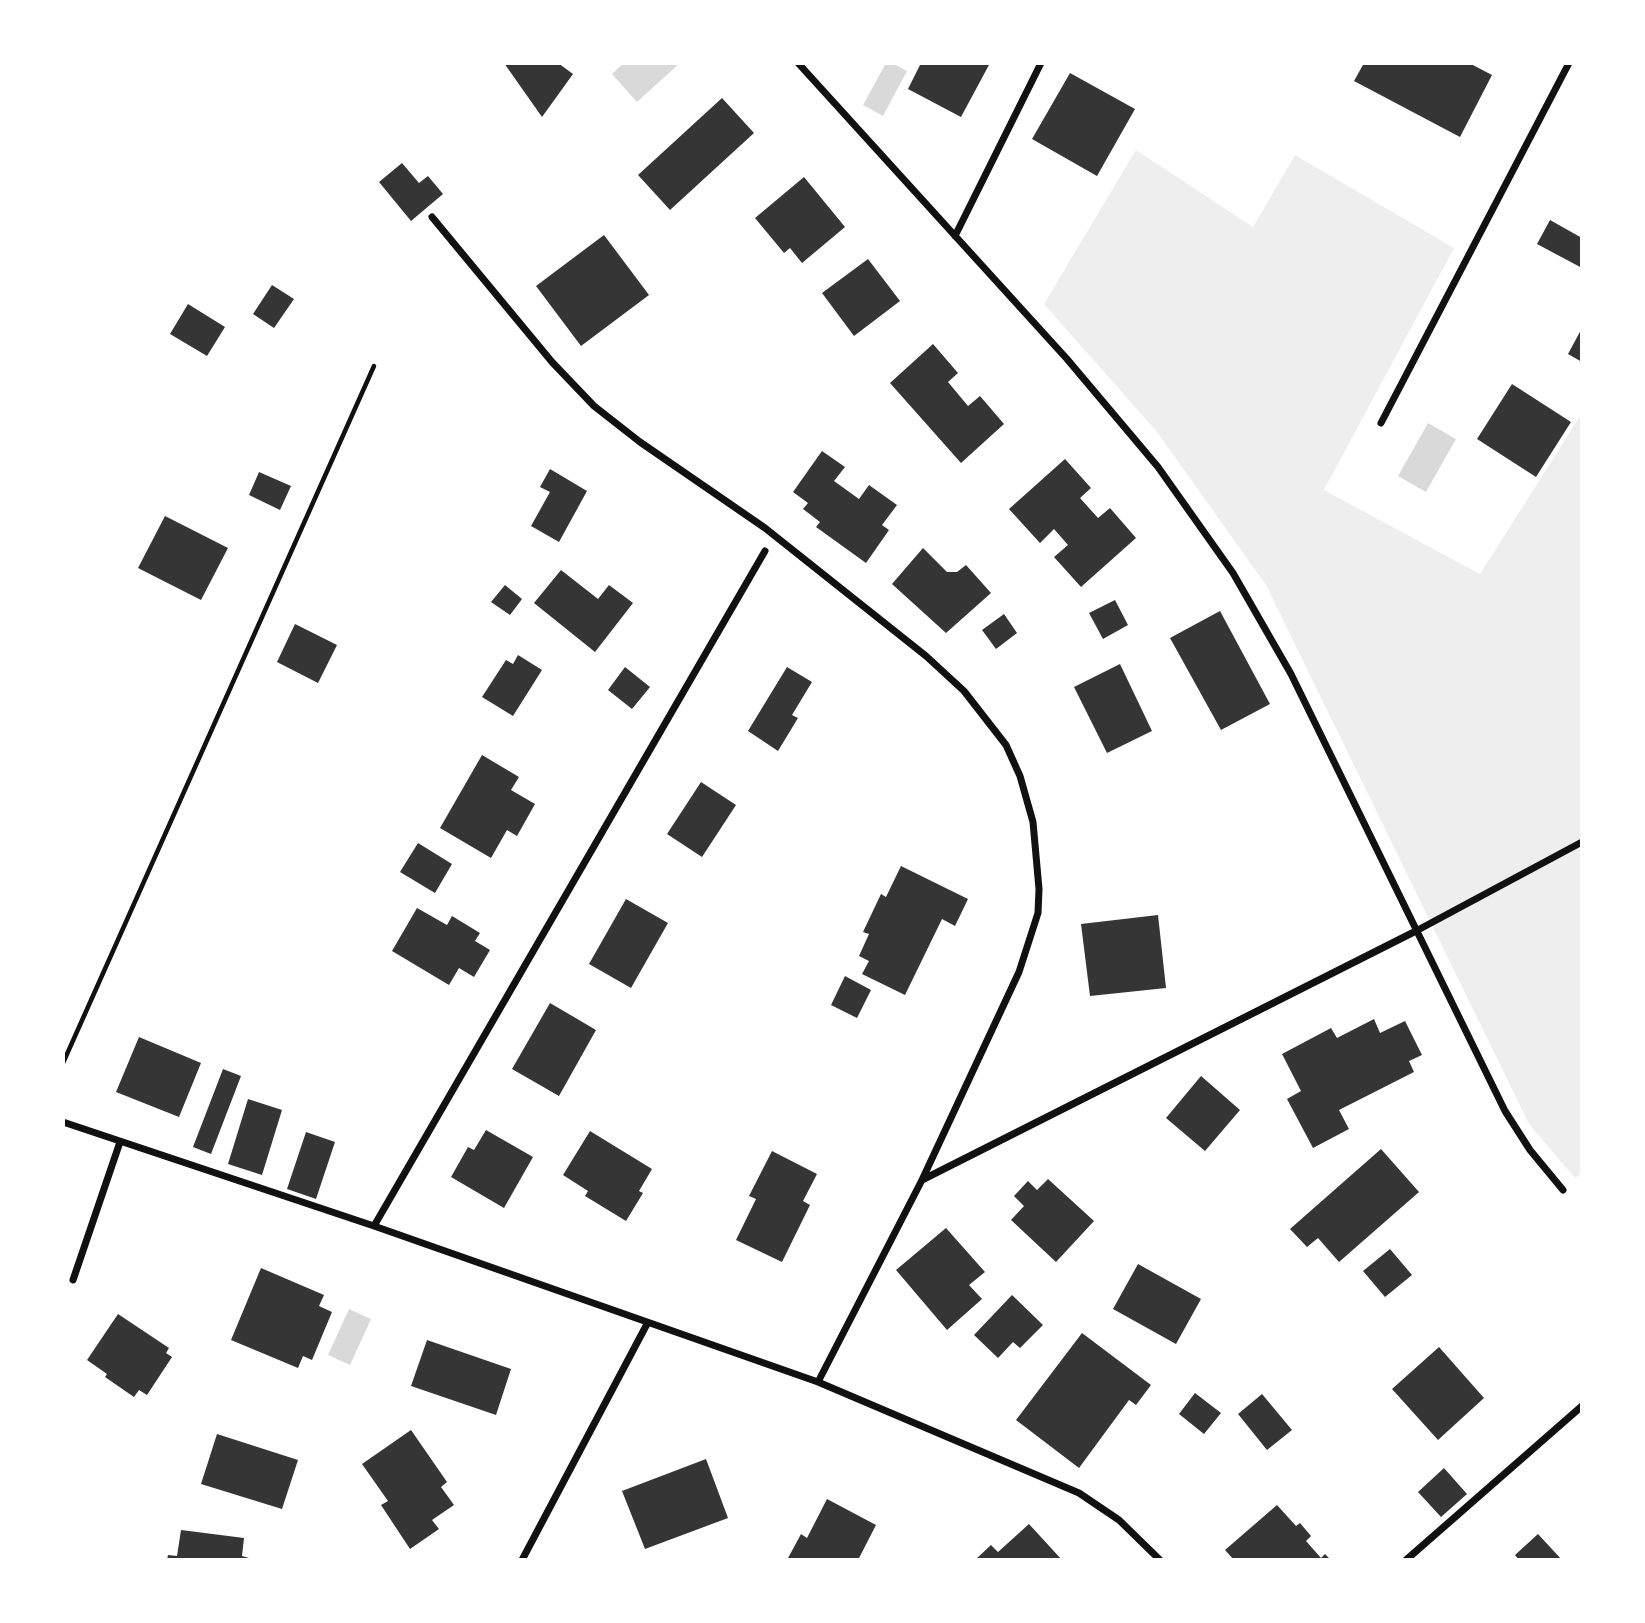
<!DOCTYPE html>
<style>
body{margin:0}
#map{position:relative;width:1645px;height:1623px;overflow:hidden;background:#fff;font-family:"Zilla Slab",serif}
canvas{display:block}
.frame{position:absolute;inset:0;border:65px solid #fff;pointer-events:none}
</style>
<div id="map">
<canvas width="1645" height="1623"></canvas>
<div class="frame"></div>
</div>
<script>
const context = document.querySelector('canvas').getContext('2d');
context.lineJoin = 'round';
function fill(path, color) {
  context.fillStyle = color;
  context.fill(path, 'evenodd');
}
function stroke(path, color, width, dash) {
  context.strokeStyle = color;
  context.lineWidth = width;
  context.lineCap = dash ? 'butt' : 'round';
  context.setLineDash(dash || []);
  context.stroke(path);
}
fill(new Path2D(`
 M1136,150L1253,227L1295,155L1454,248L1324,490L1480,574L1582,413V1173L1575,1178L1529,1124L1266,585L1157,432L1044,304Z`), '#eee');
fill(new Path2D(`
 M624,63H680L637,102L612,74Z
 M886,63H892L907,71L883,116L863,105Z
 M1428,423L1456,439L1426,492L1398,476Z
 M349,1309L371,1319L350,1365L328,1355Z`), '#d9d9d9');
fill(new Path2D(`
 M504,63H558L573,74L542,117Z
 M921,63H990L961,117L908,89Z
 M1364,63H1469L1492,75L1460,137L1354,81Z
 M1070,73L1135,109L1097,176L1032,139Z
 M722,98L754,133L670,210L638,175Z
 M402,163L419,183L428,176L443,194L411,221L379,182Z
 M804,177L845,227L802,263L790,248L784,253L755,218Z
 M1550,220L1582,238V268L1537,244Z
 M604,235L649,295L581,346L536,286Z
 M868,259L900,301L854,336L822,293Z
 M272,285L294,299L274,328L253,314Z
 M188,304L225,327L207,356L170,334Z
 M1582,328V362L1568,354Z
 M933,344L958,373L948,382L968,406L980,396L1004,424L961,463L890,383Z
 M1512,384L1571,422L1536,477L1477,439Z
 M822,451L845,467L834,481L859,499L869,485L897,505L882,525L889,530L866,563L816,527L820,522L803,509L808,503L793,492Z
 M1065,459L1091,488L1080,498L1098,518L1110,508L1136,538L1081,587L1054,557L1068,545L1054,529L1040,543L1009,509Z
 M550,469L587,491L559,542L531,526L550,492L540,487Z
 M259,472L291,486L280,510L249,495Z
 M165,516L228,548L201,600L138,568Z
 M923,548L947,572H957L966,565L991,593L946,633L892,584Z
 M561,570L598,599L609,585L633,603L595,652L534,603Z
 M505,585L522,599L510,615L491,602Z
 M1115,600L1128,625L1103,639L1089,613Z
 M1220,611L1270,704L1221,730L1170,638Z
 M1004,614L1017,633L996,649L982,630Z
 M295,624L337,645L318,683L277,662Z
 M518,655L542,670L513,716L482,697L506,660L513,664Z
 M1120,664L1152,731L1107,753L1074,687Z
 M625,667L650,687L632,709L608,690Z
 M787,667L812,682L792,715L798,718L778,751L748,731Z
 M482,755L519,777L511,790L535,804L517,836L507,830L491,858L440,828Z
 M701,782L736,805L702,857L667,834Z
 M418,843L452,864L435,893L400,872Z
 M901,866L968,899L955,926L942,919L905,995L862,974L869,961L859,956L869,934L863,932L881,894L886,897Z
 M626,899L668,923L631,988L589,964Z
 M417,908L447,925L452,916L480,933L475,941L490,950L474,977L459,968L449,985L392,951Z
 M1158,915L1166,988L1090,996L1081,924Z
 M845,976L871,990L857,1018L831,1005Z
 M550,1003L596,1030L559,1096L512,1069Z
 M1374,1019L1380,1033L1405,1021L1422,1055L1409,1061L1414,1072L1339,1110L1349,1129L1313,1148L1287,1099L1301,1091L1282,1054L1331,1028L1337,1038Z
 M139,1037L201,1063L179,1117L116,1092Z
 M223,1069L241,1076L211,1154L193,1147Z
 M1201,1076L1240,1110L1205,1151L1166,1118Z
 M248,1099L282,1110L262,1175L228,1164Z
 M486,1130L533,1157L504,1208L451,1177L468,1147L474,1150Z
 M590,1131L652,1169L639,1191L643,1193L626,1221L585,1196L588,1191L563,1175Z
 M306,1132L335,1142L316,1199L287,1189Z
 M1381,1149L1419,1192L1339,1262L1318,1238L1307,1247L1290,1229Z
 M772,1151L817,1174L803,1201L810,1205L782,1262L736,1240L756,1199L749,1196Z
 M1048,1179L1094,1221L1056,1262L1011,1220L1024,1206L1014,1196L1028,1181L1037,1190Z
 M946,1228L985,1272L969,1285L982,1299L947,1330L896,1270Z
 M1390,1249L1412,1275L1385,1297L1363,1271Z
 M1138,1264L1201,1299L1176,1344L1113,1309Z
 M261,1268L324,1295L319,1306L332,1312L312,1360L303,1356L298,1368L231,1340Z
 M1012,1295L1043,1325L1020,1348L1013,1342L998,1358L974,1335Z
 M118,1314L169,1348L166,1353L172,1357L147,1395L139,1390L134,1397L105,1377L107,1374L87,1360Z
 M1082,1333L1151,1385L1136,1405L1129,1400L1079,1468L1016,1420Z
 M427,1340L511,1369L496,1415L411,1386Z
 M1439,1347L1484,1398L1438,1440L1392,1389Z
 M1195,1393L1221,1413L1204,1434L1179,1414Z
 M1262,1394L1292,1430L1267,1450L1238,1414Z
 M411,1430L447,1482L441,1487L454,1505L432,1520L439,1529L410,1549L381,1505L388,1501L362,1464Z
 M217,1434L298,1460L282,1509L201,1484Z
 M706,1459L728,1518L645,1549L622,1491Z
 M1444,1468L1467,1494L1441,1517L1418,1492Z
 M827,1499L876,1525L858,1560H787L801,1534L807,1538Z
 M1277,1505L1296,1526L1300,1523L1311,1536L1306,1541L1321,1558L1325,1554L1331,1560H1234L1225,1550Z
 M1029,1524L1062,1560H975L991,1545L998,1552Z
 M181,1530L244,1538L242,1556L256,1560H167L168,1555L177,1556Z
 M1538,1534L1562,1560H1519L1515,1555Z`), '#353535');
stroke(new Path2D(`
 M63,1063L374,366`), '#111', 4.5);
stroke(new Path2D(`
 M798,63L1067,359L1158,467L1233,573L1291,674L1505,1111L1530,1150L1563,1190
 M432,217L552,362L594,406L640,442L765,528L926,656L964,691L1006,745L1020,776L1033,822L1039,889L1038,913L1019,972L922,1180
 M955,236L1041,63
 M1381,423L1569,63
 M63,1122L374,1226L818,1382L1079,1493L1119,1520L1160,1560
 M374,1226L765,551
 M73,1280L120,1142
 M818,1382L922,1180L1416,931L1582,842
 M522,1560L647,1324
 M1406,1560L1582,1406`), '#111', 7);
</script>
